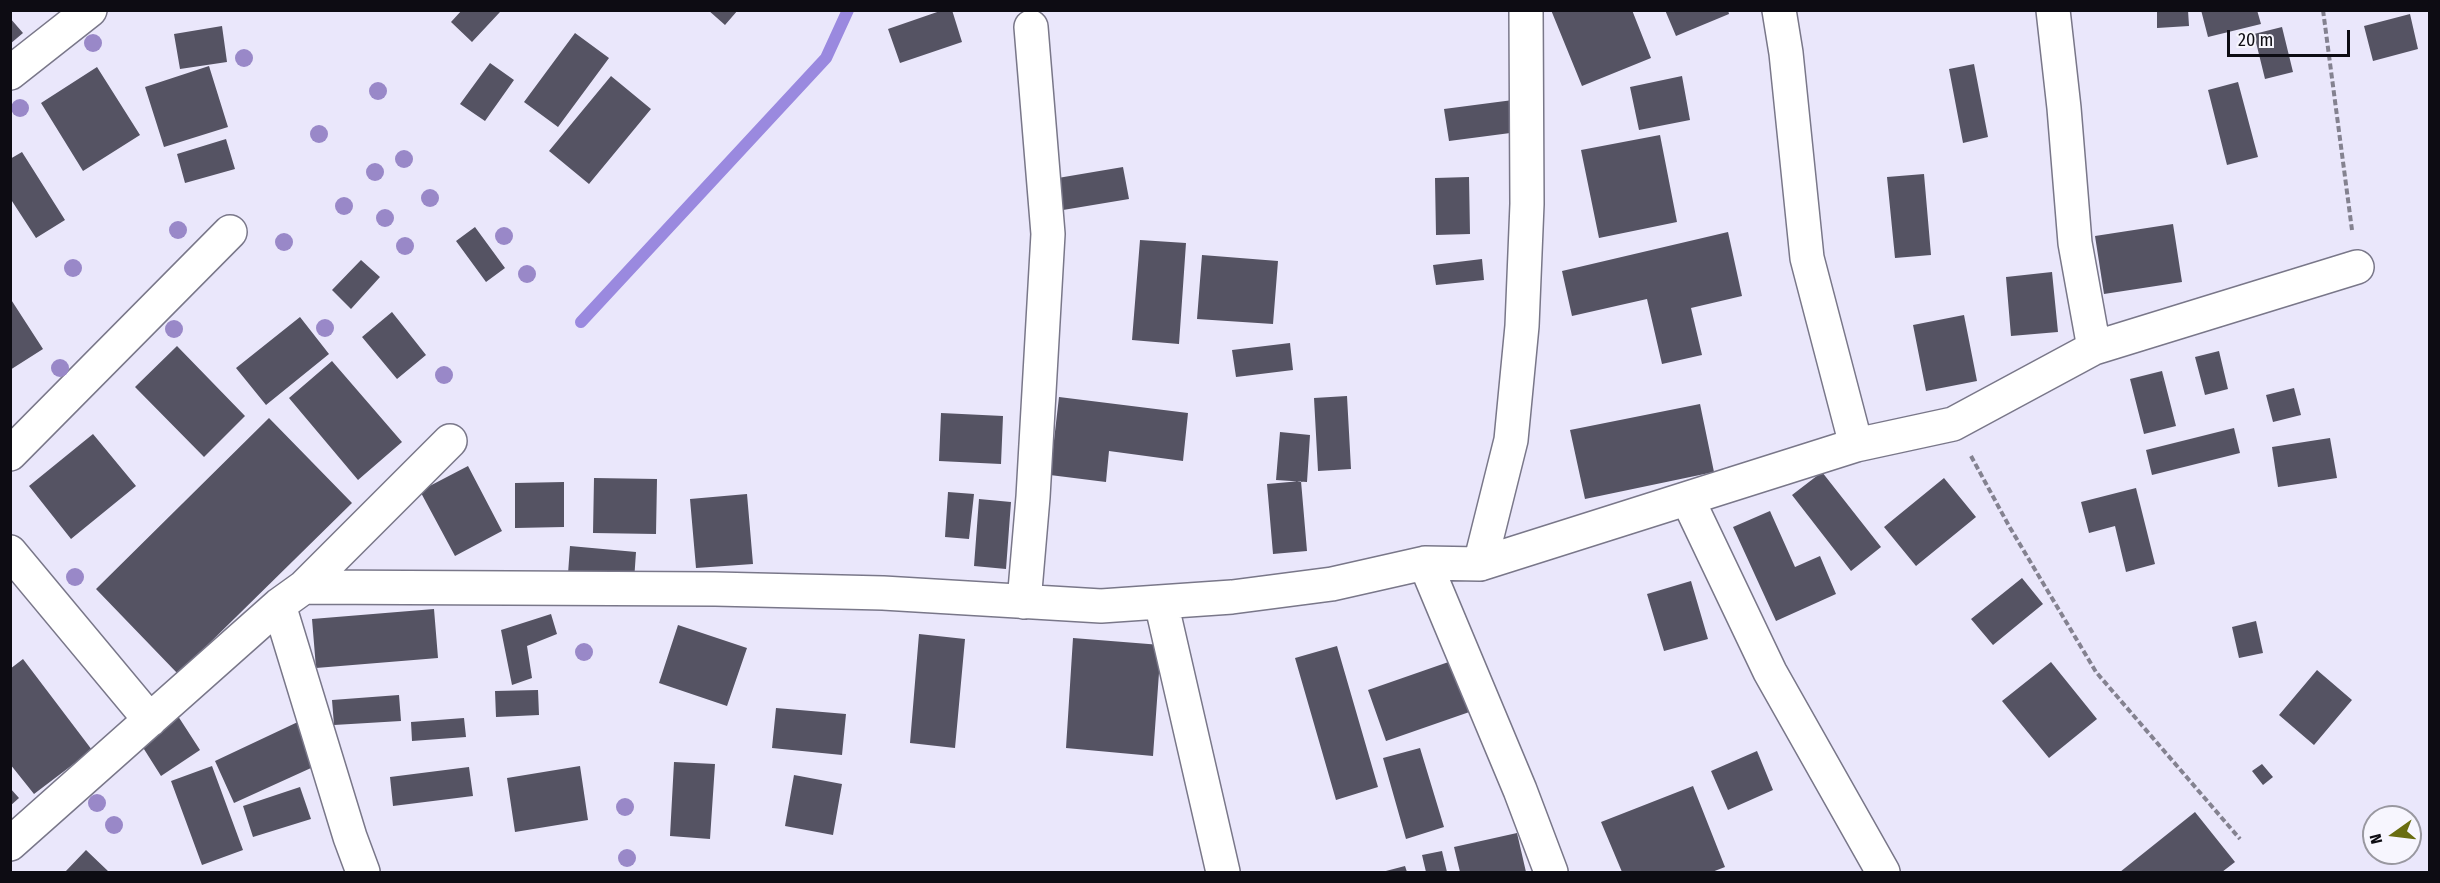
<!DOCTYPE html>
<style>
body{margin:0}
#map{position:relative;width:2440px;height:883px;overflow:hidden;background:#eae7fb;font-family:"Fira Sans Condensed",sans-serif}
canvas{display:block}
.frame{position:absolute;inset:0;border:12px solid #0d0c13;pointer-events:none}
.north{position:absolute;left:2362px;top:805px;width:60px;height:60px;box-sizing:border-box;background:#f7f6fe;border:2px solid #9998a0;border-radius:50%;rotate:256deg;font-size:16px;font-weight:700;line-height:24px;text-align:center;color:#0d0c13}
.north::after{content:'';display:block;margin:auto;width:21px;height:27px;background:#696d10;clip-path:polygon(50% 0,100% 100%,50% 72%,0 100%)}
.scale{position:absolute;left:2227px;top:30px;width:123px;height:27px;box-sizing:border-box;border:3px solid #0d0c13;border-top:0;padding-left:8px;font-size:18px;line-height:21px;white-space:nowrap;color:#0d0c13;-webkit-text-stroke:4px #f7f6fe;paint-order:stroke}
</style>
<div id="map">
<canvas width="2440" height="883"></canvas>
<div class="frame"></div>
<div class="north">N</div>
<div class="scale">20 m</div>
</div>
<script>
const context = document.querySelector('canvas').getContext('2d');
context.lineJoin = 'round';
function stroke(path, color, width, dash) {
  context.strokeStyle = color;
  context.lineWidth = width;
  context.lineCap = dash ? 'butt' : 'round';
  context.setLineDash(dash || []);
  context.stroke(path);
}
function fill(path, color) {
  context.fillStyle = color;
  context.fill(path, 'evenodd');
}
stroke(new Path2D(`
 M581,322L826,58L848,10`), '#9a89df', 12);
fill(new Path2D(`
 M462,10H498L500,12L472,42L451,22Z
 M708,10H738L725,25Z
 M943,10H952L962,42L900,63L888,29Z
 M1551,10H1632L1651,58L1582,86Z
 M1665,10H1728L1729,14L1676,36Z
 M2157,10H2188L2189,26L2157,28Z
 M2201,10H2257L2261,24L2208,37Z
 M2410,14L2418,49L2373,61L2364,26Z
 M10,18L23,33L10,44Z
 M222,26L227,62L180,69L174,34Z
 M2282,27L2293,72L2265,79L2254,34Z
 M575,33L609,58L558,127L524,102Z
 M490,63L514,80L485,121L460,104Z
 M1974,64L1988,137L1963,143L1949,69Z
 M209,66L228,127L164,147L145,87Z
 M97,67L140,135L83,171L41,103Z
 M611,76L651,109L589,184L549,151Z
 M1682,76L1690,120L1639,130L1630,87Z
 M2238,82L2258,157L2227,165L2208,90Z
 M1513,100L1518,132L1449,141L1444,109Z
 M1660,135L1677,222L1599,238L1581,150Z
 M226,139L235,169L185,183L177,154Z
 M22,152L65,220L36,238L10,198V159Z
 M1123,167L1129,199L1057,211L1052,179Z
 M1924,174L1931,255L1895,258L1887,177Z
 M1469,177L1470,234L1436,235L1435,178Z
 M2173,224L2182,282L2104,294L2095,236Z
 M475,227L505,268L486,282L456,241Z
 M1728,232L1742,296L1691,308L1702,355L1662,364L1647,299L1572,316L1562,271Z
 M1140,240L1186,243L1179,344L1132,340Z
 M1202,255L1278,261L1273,324L1197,319Z
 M1482,259L1484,280L1436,285L1433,265Z
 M361,260L380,277L351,309L332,290Z
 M2052,272L2058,332L2011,336L2006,277Z
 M10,298L43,349L10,370Z
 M392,312L426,355L397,379L362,337Z
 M1964,315L1977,381L1926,391L1913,325Z
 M300,317L329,354L266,405L236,368Z
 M1290,343L1293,370L1236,377L1232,350Z
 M177,346L245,416L204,457L135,387Z
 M2219,351L2228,389L2205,395L2195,357Z
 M332,361L402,442L358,480L289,398Z
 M2162,371L2176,426L2144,434L2130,379Z
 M2294,388L2301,415L2273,422L2266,395Z
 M1347,396L1351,469L1318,471L1314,398Z
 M1059,397L1188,413L1183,461L1109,451L1106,482L1050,475Z
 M1700,404L1714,472L1585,499L1570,430Z
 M941,413L1003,416L1001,464L939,461Z
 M269,418L352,503L178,674L96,589Z
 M2234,428L2240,453L2152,475L2146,450Z
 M1280,432L1310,435L1307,482L1276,480Z
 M93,434L136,486L71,539L29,486Z
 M2330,438L2337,478L2278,487L2272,447Z
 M468,466L502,531L455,556L420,491Z
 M1822,472L1881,547L1851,571L1792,495Z
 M594,478L657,479L656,534L593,533Z
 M1944,478L1976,517L1916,566L1884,527Z
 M1301,481L1307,551L1273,554L1267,484Z
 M564,482V527L515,528V483Z
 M2136,488L2155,564L2126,572L2115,526L2089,533L2081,502Z
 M948,492L974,494L969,539L945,537Z
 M747,494L753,564L696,568L690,499Z
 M979,499L1011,502L1006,569L974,566Z
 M1770,511L1795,567L1820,556L1836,594L1776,621L1733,527Z
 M570,546L636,552L634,581L568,574Z
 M2022,578L2043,604L1993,645L1971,619Z
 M1691,581L1708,639L1664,651L1647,594Z
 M434,609L438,658L316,668L312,619Z
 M551,614L557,634L527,646L532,678L512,685L501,630Z
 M2256,621L2263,653L2239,658L2232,627Z
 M678,625L747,648L727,706L659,683Z
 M919,634L965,639L955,748L910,743Z
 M1073,638L1161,645L1153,756L1066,748Z
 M1337,646L1378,787L1336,800L1295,658Z
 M1460,658L1478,709L1386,741L1368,690Z
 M23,659L92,750L34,794L10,764V669Z
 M2051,662L2097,719L2049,758L2002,701Z
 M2317,670L2352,700L2314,745L2279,715Z
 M538,690L539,715L496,717L495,691Z
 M399,695L401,721L334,725L332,700Z
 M776,708L846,714L842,755L772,748Z
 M176,713L200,750L161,776L137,738Z
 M464,718L466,737L412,741L411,722Z
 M302,720L322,763L234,803L215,761Z
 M1420,748L1444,827L1406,839L1383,758Z
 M1757,751L1773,790L1728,810L1711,771Z
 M674,762L715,764L710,839L670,836Z
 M2262,764L2273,777L2263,785L2252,771Z
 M212,766L243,850L202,865L171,781Z
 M580,766L588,820L515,832L507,778Z
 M469,767L473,796L393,806L390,777Z
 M794,775L842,784L833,835L785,826Z
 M1693,786L1725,867L1712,872H1622L1601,822Z
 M300,787L311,819L253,837L243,806Z
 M10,788L19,798L10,806Z
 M2195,812L2235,862L2222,872H2120Z
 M1517,833L1526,872H1460L1454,847Z
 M86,850L109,872H65Z
 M1442,851L1447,872H1426L1422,855Z
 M1405,866L1407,872H1382Z`), '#555363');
const street = new Path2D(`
 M1779,10L1786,53L1807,258L1856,445
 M2053,10L2064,108L2075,243L2094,348
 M10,73L90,10
 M10,454L230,232
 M1688,500L1770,672L1883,872
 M10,552L150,720
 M1425,563L1520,790L1551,872
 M1480,564L1511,440L1522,326L1527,204L1526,10
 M304,587L450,441
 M1024,602L1033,497L1048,234L1031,27
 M1161,602L1223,872
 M279,605L350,837L363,872
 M10,844L279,605L304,587L715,589L883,593L1101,606L1232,597L1332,584L1425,563L1480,564L1856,445L1953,424L2094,348L2357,267`);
stroke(street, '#797789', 36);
stroke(new Path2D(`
 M2323,10L2352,230
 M1971,456L2009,526L2096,672L2240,839`), '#848290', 4, [6, 3]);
stroke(street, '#fff', 33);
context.fillStyle = '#9988c8';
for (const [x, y] of [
 [93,43],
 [244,58],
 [378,91],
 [20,108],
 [319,134],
 [404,159],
 [375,172],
 [430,198],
 [344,206],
 [385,218],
 [178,230],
 [504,236],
 [284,242],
 [405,246],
 [73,268],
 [527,274],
 [325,328],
 [174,329],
 [60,368],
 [444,375],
 [75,577],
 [584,652],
 [97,803],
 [625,807],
 [114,825],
 [627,858]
]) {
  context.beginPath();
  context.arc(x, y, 9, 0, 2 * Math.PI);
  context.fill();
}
</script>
